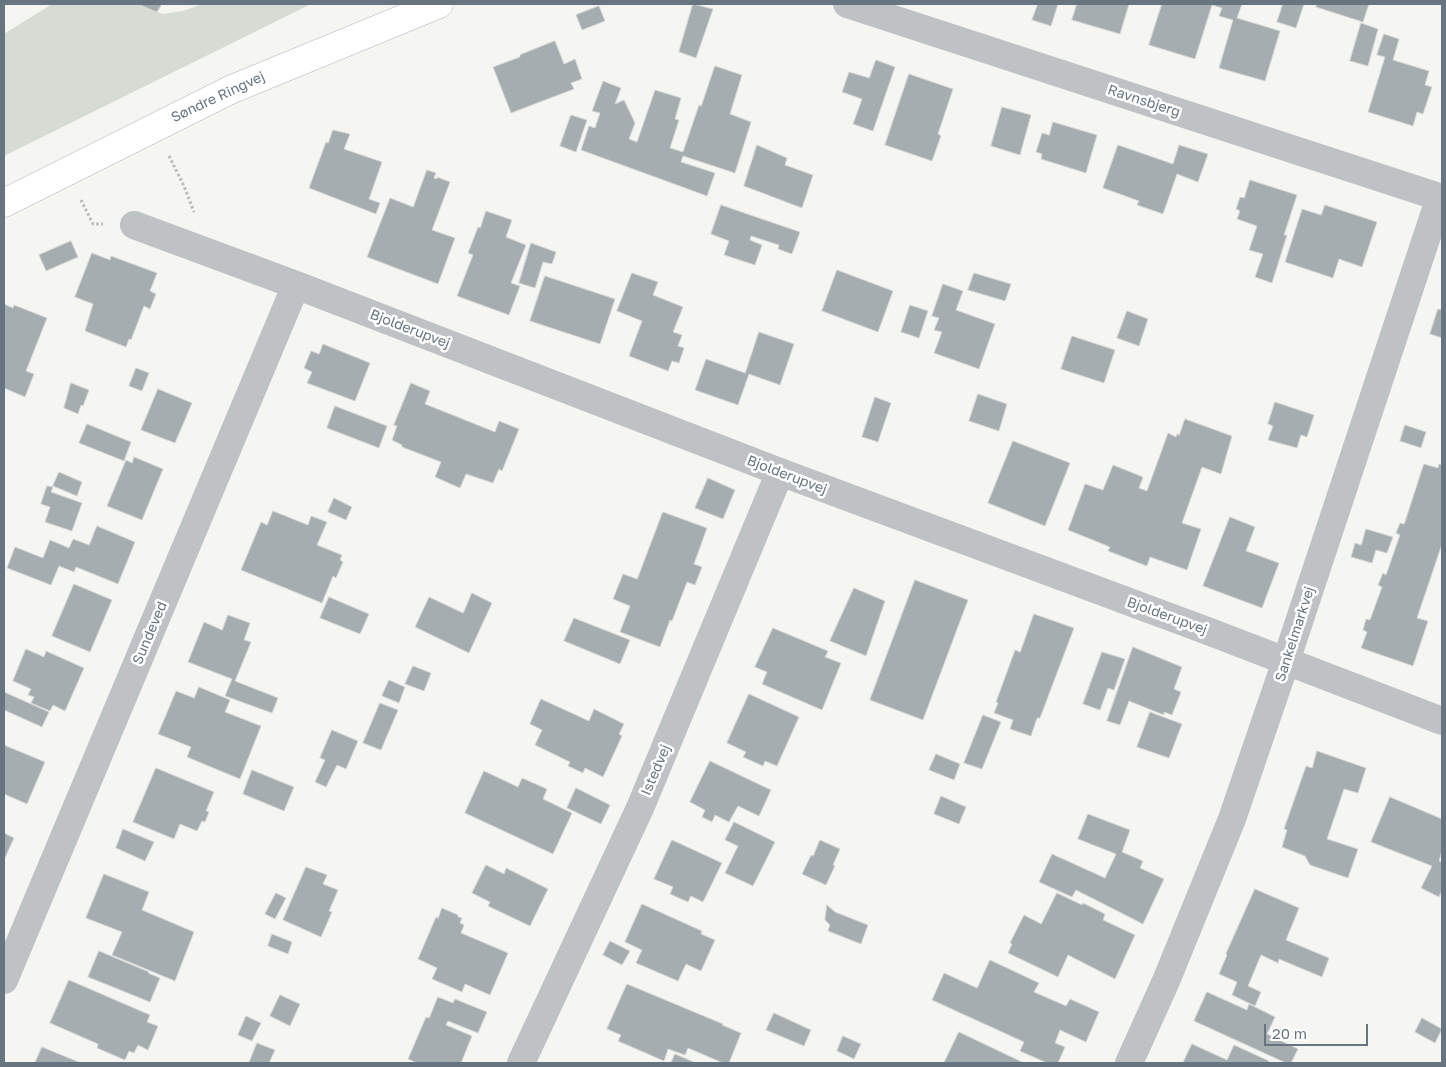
<!DOCTYPE html>
<meta charset="utf-8">
<style>
body{margin:0}
#map{position:relative;width:1446px;height:1067px;overflow:hidden;background:#f5f5f1;font-family:"Golos Text",sans-serif}
canvas{display:block}
.frame{position:absolute;inset:0;border:5px solid #667580;pointer-events:none}
.scale{position:absolute;left:1264px;top:1024px;width:104px;height:22px;box-sizing:border-box;border:2px solid #667580;border-top:0;padding-left:6px;font-size:15px;line-height:18px;white-space:nowrap;color:#667580;-webkit-text-stroke:4px #fff;paint-order:stroke}
</style>
<div id="map">
<canvas width="1446" height="1067"></canvas>
<div class="frame"></div>
<div class="scale">20 m</div>
</div>
<script>
const context = document.querySelector('canvas').getContext('2d');
context.lineJoin = 'round';
function fill(path, color) {
  context.fillStyle = color;
  context.fill(path, 'evenodd');
}
function stroke(path, color, width, dash) {
  context.strokeStyle = color;
  context.lineWidth = width;
  context.lineCap = dash ? 'butt' : 'round';
  context.setLineDash(dash || []);
  context.stroke(path);
}
function label(font, color, halo, rows, align = 'center') {
  context.font = font + ' "Golos Text",sans-serif';
  context.lineWidth = 5;
  context.setLineDash([]);
  context.textBaseline = 'middle';
  context.strokeStyle = halo;
  context.fillStyle = color;
  for (const [text, x, y, turn = 0] of rows) {
    context.save();
    context.translate(x, y);
    context.rotate((+turn || 0) * Math.PI / 180);
    context.textAlign = isNaN(turn) ? turn : align;
    if (halo) context.strokeText(text, 0, 0);
    context.fillText(text, 0, 0);
    context.restore();
  }
}
fill(new Path2D(`
 M52,4H136L163,14L183,11L202,4H311L4,156V34Z`), '#d6dbd3');
const building = new Path2D(`
 M138,4H162L157,12Z
 M693,4L713,9L696,58L679,52Z
 M1038,4H1058L1051,26L1032,20Z
 M1077,4H1129L1120,34L1072,20Z
 M1162,4H1242L1237,18L1280,31L1265,81L1219,68L1233,20L1219,16L1222,8L1212,5L1195,59L1149,45Z
 M1283,4H1304L1296,28L1277,22Z
 M1317,4H1369L1363,22L1316,7Z
 M599,6L605,21L582,30L576,15Z
 M1361,23L1378,29L1368,66L1350,61Z
 M1384,34L1399,39L1393,60L1429,71L1425,85L1432,87L1423,114L1417,112L1413,126L1368,112L1385,57L1377,55Z
 M555,41L564,64L575,59L582,79L571,83L574,89L511,113L493,67L520,57V55Z
 M876,60L895,67L873,131L853,124L862,99L842,92L849,72L869,78Z
 M715,66L742,75L730,114L751,122L735,173L683,156L681,162L715,173L707,196L581,150L589,126L595,128L600,113L592,111L603,81L621,88L615,104L624,100L635,123L629,139L637,142L655,90L681,98L675,119L679,120L670,148L683,152L699,105L701,106Z
 M909,74L953,89L938,134L941,136L932,161L885,145Z
 M1002,107L1031,115L1020,155L991,146Z
 M571,115L587,120L576,152L560,146Z
 M1053,122L1097,135L1086,173L1041,159L1042,154L1036,152L1042,133L1049,135Z
 M333,130L350,134L344,149L382,162L369,199L380,203L376,214L309,188L326,142L328,143Z
 M757,145L787,158L785,165L813,175L802,208L744,186Z
 M1118,145L1173,164L1179,145L1208,154L1198,182L1177,174L1163,214L1137,205L1139,201L1103,188Z
 M427,170L436,173L434,178L437,179V177L450,182L432,230L455,238L438,284L367,257L390,198L413,207Z
 M1250,180L1297,195L1284,235H1287L1272,283L1255,277L1263,254L1249,250L1257,226L1237,219L1240,211L1236,209L1240,197L1244,198Z
 M721,205L800,232L792,254L778,249L779,245L751,236L750,240L762,245L755,265L724,255L729,241L711,234Z
 M1325,205L1377,222L1362,267L1339,259L1333,278L1285,262L1302,209L1321,215Z
 M486,211L512,220L506,237L526,245L511,283L520,286L509,315L457,296L473,255L468,253L478,227L480,228Z
 M71,241L78,257L46,271L39,255Z
 M531,243L556,252L552,264L543,262L535,288L519,283Z
 M92,253L110,260L111,256L157,273L150,291L156,294L150,309L144,306L131,340L129,339L126,347L85,331L93,304L75,297Z
 M837,270L893,291L878,332L822,311Z
 M632,273L658,282L653,295L683,307L673,332L682,335L678,346L684,348L679,363L672,361L668,371L629,356L642,321L617,311Z
 M974,273L1011,284L1005,301L968,290Z
 M545,276L615,299L600,344L530,321Z
 M943,284L963,291L956,310L995,324L979,369L934,353L942,332L934,330L939,318L932,316Z
 M4,304L13,308L14,305L47,318L26,371L34,374L25,397L4,388Z
 M910,305L928,311L919,338L901,332Z
 M1438,309L1442,310V338L1430,334Z
 M1127,311L1148,319L1139,346L1117,338Z
 M759,332L794,344L780,385L749,374L738,405L695,390L706,359L745,373Z
 M1072,336L1115,350L1104,383L1061,369Z
 M323,344L370,363L355,401L307,383L312,372L304,368L311,351L319,354Z
 M136,368L149,373L142,391L129,386Z
 M71,383L89,390L83,406L81,405L78,414L64,408Z
 M411,383L430,391L425,404L495,432L499,421L519,429L502,471L499,469L493,483L466,474L460,488L435,477L441,462L402,447V445L392,440L397,426L394,425Z
 M158,389L192,403L175,443L141,430Z
 M978,394L1007,404L999,431L969,421Z
 M875,397L891,403L878,442L862,437Z
 M1275,402L1314,415L1307,437L1301,435L1297,448L1268,440L1273,426L1268,424Z
 M335,406L387,426L379,448L327,428Z
 M1185,419L1232,436L1221,474L1202,467L1182,523L1201,529L1187,570L1150,557L1147,566L1108,551L1110,547L1068,530L1085,484L1103,490L1113,465L1143,477L1139,488L1147,491L1168,433L1176,437L1177,434L1179,435Z
 M87,424L131,442L124,461L79,443Z
 M1405,425L1426,432L1421,448L1400,441Z
 M1013,441L1070,463L1045,526L988,503Z
 M134,457L163,469L142,520L107,506L126,460L132,463Z
 M1424,464L1438,468L1439,464L1442,465V544L1417,618L1428,621L1413,666L1361,648L1367,632L1363,630L1366,619L1370,620L1382,587L1378,585L1383,573L1386,575L1400,535L1396,533L1400,523L1404,524Z
 M59,472L82,482L77,496L53,486Z
 M708,478L735,490L723,519L695,508Z
 M47,486L53,487L51,492L82,503L72,531L45,522L50,507L41,504Z
 M334,498L352,507L346,520L328,512Z
 M273,511L308,525L311,516L327,522L317,545L342,555L340,560L343,562L336,578L333,576L322,603L241,570L261,522L267,525Z
 M663,512L707,528L694,564L702,567L695,585L687,582L672,621L670,620L660,647L620,632L630,606L613,599L623,574L637,579Z
 M1230,517L1255,527L1246,551L1279,563L1262,608L1203,586Z
 M97,526L135,542L118,584L76,567L74,572L59,566L51,585L7,568L15,547L43,558L50,540L69,548L73,539L89,545Z
 M1366,529L1393,537L1387,553L1376,550L1372,563L1351,557L1355,543L1361,545Z
 M915,580L968,600L923,720L870,700Z
 M74,584L112,600L90,652L52,636Z
 M854,588L885,601L866,656L830,641Z
 M472,593L492,603L469,653L415,627L429,597L463,613Z
 M329,597L369,614L360,634L320,618Z
 M1034,614L1074,628L1040,718H1037L1031,736L1010,729L1013,720L994,713L998,703L996,702L1015,650L1020,652Z
 M228,615L250,623L244,640L251,642L235,681L278,698L272,713L225,696L232,679L188,662L204,622L222,630Z
 M574,618L630,640L620,664L564,641Z
 M773,628L828,651L825,657L841,663L822,710L762,684L767,672L755,667Z
 M1133,647L1182,667L1174,689L1181,692L1172,715L1164,712V715L1129,701L1120,725L1107,721Z
 M26,649L44,657L46,651L84,668L65,711L53,705L50,711L31,703L34,697L28,695L31,689L13,681Z
 M1102,652L1125,659L1114,690L1108,688L1100,710L1083,704Z
 M413,666L431,673L424,691L405,684Z
 M389,680L405,687L399,703L382,696Z
 M199,687L230,700L225,712L261,726L240,779L187,757L191,747L158,734L176,691L194,698Z
 M4,692L49,712L42,727L4,710Z
 M749,694L799,717L777,766L765,761L763,766L743,757L746,752L727,743Z
 M541,699L589,721L594,709L624,724L619,734L622,736L603,777L585,768L583,773L568,766L570,762L535,745L542,730L530,724Z
 M380,703L398,710L381,750L363,743Z
 M1150,712L1182,724L1169,758L1137,747Z
 M983,715L1001,722L982,769L964,763Z
 M332,730L358,741L346,769L337,765L326,787L315,782L325,760L320,758Z
 M4,745L45,762L27,804L4,794Z
 M1317,751L1366,768L1358,793L1344,789L1327,839L1358,849L1348,878L1310,865L1305,856L1282,847L1287,830L1284,829L1306,766L1312,768Z
 M936,754L960,764L954,780L929,770Z
 M710,761L771,790L759,816L738,806L729,822L715,815L712,822L702,817L705,810L690,802Z
 M156,768L214,792L206,811L209,812L205,822L202,821L197,831L180,824L174,839L133,822Z
 M252,770L294,787L284,811L243,794Z
 M484,771L518,787L522,778L547,789L543,799L572,813L553,854L465,813Z
 M576,788L610,805L601,824L567,808Z
 M941,796L966,807L959,824L934,814Z
 M1390,797L1442,819V851L1439,861L1442,862V890L1439,897L1421,888L1432,866L1371,842Z
 M1088,814L1130,830L1122,852L1143,861L1140,868L1164,879L1143,924L1076,890L1072,897L1039,882L1052,854L1105,878L1116,854L1078,839Z
 M734,822L775,842L753,886L725,873L738,846L725,840Z
 M123,829L154,842L145,861L116,848Z
 M4,833L14,838L4,860Z
 M672,840L722,863L703,902L691,896L688,902L670,894L673,887L654,879Z
 M820,840L840,849L833,865L835,866L826,885L802,874L811,855L813,856Z
 M486,865L504,874L506,868L548,889L530,926L488,906L490,902L472,893Z
 M306,867L327,875L323,884L338,890L329,911L332,912L321,937L283,920Z
 M104,874L149,892L142,910L194,932L175,981L112,955L122,932L86,918Z
 M1255,889L1299,908L1286,940L1329,958L1322,977L1279,959L1278,963L1261,955L1248,986L1261,992L1255,1006L1232,995L1237,982L1219,974L1227,955L1226,954Z
 M276,893L286,898L275,919L265,914Z
 M1057,893L1082,905L1083,903L1105,914L1103,920L1135,935L1115,979L1068,955L1058,977L1008,953L1012,944L1010,943L1024,915L1041,924Z
 M642,904L702,931L701,934L715,940L701,971L686,964L678,981L636,963L642,950L625,942Z
 M827,905L835,912L868,925L861,944L828,931L830,925L825,920Z
 M442,908L458,915V917L462,918L460,923L464,925L461,933L508,953L490,995L465,984L462,992L432,979L437,968L418,959L436,917L438,918Z
 M272,934L292,942L288,954L268,946Z
 M610,941L630,951L622,965L603,955Z
 M99,951L149,972L148,973L160,978L150,1002L88,977Z
 M990,960L1039,983L1034,992L1066,1006L1070,999L1099,1012L1086,1042L1060,1030L1055,1043L1065,1047L1058,1063H1047L1020,1051L1024,1042L932,1000L944,973L977,988Z
 M69,980L150,1015L147,1022L158,1026L148,1050L138,1045L134,1053L129,1051L125,1060L97,1048L98,1044L50,1023Z
 M627,984L723,1024L722,1025L741,1033L729,1063H723L688,1048L685,1055L668,1049L664,1061L618,1041L621,1035L607,1029Z
 M1207,992L1247,1010L1249,1004L1275,1017L1267,1034L1298,1049L1291,1063H1286L1194,1021Z
 M280,995L300,1004L290,1026L270,1016Z
 M438,997L453,1003L455,999L487,1012L478,1033L448,1021L446,1025L472,1036L461,1063H417L408,1059L426,1017L429,1018Z
 M774,1013L811,1030L804,1046L766,1030Z
 M246,1016L261,1023L252,1041L238,1035Z
 M1422,1018L1442,1029L1435,1043L1415,1032Z
 M959,1032L1024,1063H944Z
 M843,1036L861,1044L854,1059L837,1051Z
 M257,1043L275,1050L269,1063H249Z
 M1192,1044L1227,1060L1234,1045L1269,1061L1268,1063H1183Z
 M42,1047L81,1063H35Z
 M675,1054L696,1063H671Z`);
fill(building, '#a5adb1');
stroke(building, '#d6d6d4', 1);
const secondary = new Path2D(`
 M4,203L230,90L439,4`);
stroke(secondary, '#b1b6b9', 29);
stroke(new Path2D(`
 M169,156L184,186L194,212
 M81,200L93,224H103`), '#b8bbbd', 3, [2.5, 2.5]);
stroke(new Path2D(`
 M847,4L1442,198
 M134,225L296,285L780,472L1205,630L1442,721
 M4,980L296,285
 M521,1063L640,808L780,472
 M1129,1063L1166,981L1232,819L1286,661L1440,197`), '#bec2c5', 28);
stroke(secondary, '#fff', 28);
label('14px', '#667580', '#fff', [
 ["Søndre Ringvej",218,97,-25],
 ["Ravnsbjerg",1144,101,18],
 ["Bjolderupvej",410,329,21],
 ["Bjolderupvej",787,475,21],
 ["Bjolderupvej",1167,616,20],
 ["Sundeved",150,633,-67],
 ["Sankelmarkvej",1295,634,-72],
 ["Istedvej",656,770,-67]
]);
</script>
